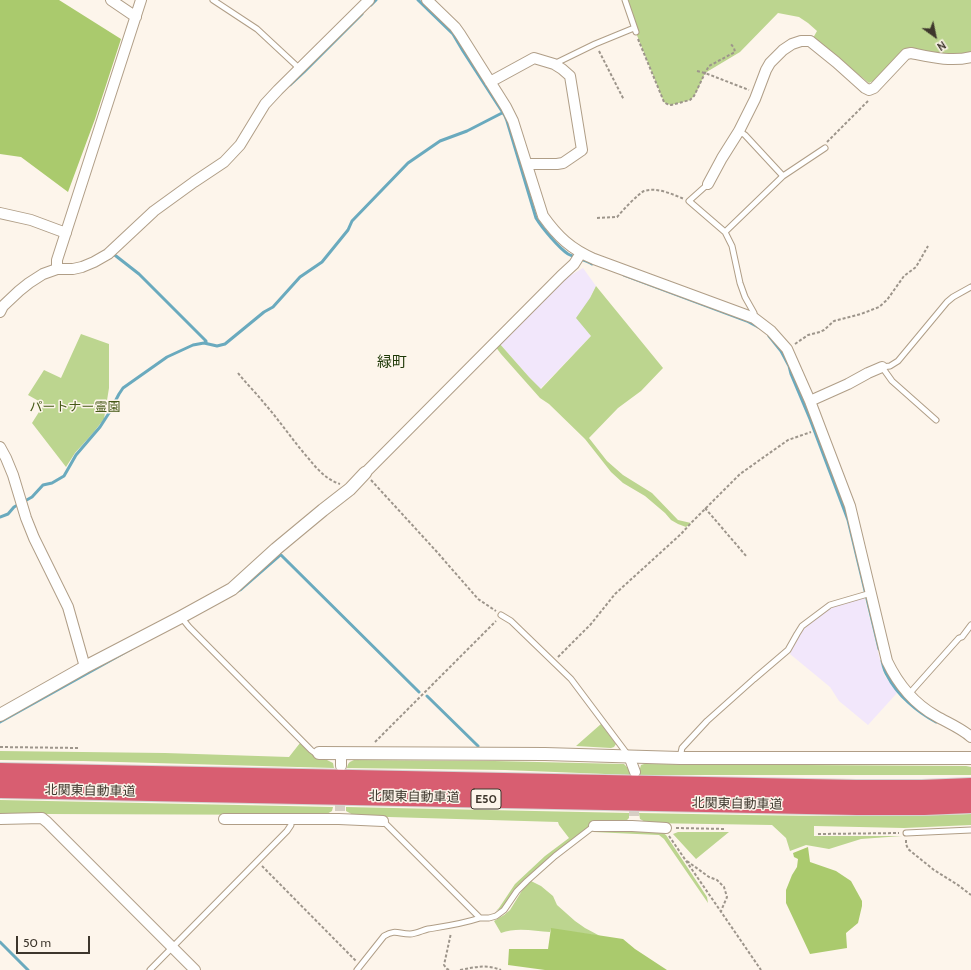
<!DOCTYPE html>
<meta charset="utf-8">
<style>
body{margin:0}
#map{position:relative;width:971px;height:970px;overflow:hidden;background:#fdf5eb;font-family:Cabin,sans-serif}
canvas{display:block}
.north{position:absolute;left:915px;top:16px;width:40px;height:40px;-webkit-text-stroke:3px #fdf5eb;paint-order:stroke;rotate:147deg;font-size:11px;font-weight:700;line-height:16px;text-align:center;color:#3d362c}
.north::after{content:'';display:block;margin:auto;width:14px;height:18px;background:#3d362c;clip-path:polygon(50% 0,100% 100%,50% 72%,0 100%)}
.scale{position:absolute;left:16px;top:936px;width:74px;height:18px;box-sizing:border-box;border:2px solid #3d362c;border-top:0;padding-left:5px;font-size:12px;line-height:14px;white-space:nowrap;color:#3d362c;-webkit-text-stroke:3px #fdf5eb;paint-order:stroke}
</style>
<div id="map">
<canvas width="971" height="970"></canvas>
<div class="north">N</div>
<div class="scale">50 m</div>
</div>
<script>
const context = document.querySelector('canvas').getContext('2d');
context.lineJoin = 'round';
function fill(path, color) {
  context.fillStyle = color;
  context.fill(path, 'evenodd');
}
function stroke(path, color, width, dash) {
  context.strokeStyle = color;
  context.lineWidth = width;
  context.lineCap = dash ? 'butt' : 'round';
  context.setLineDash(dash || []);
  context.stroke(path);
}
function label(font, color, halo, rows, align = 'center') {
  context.font = font + ' Cabin,"Noto Sans JP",sans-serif';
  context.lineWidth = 3;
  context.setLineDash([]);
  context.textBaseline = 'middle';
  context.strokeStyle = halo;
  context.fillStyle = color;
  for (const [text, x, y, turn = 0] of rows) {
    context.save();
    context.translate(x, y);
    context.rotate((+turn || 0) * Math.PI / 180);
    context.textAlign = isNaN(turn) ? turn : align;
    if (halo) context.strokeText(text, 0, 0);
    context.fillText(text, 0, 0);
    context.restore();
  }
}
fill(new Path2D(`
 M583,268L596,286L590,298L591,336L540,389L529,377L499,343L566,278Z
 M864,596L880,660L884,675L897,693L868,725L839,701L830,687L790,654L800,633L807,626L829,608Z`), '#f2e7fb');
fill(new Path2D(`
 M625,0H971V54L946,60L904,50L873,81L869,83L813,38L817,31L808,23L799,17L778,13L740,52L705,73L698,89L694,96L690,100L671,105L667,104L664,102L634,28Z
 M596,286L663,368L641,391L618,408L589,438L607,461L623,475L652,493L678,520L691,523L686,527L678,524L671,520L665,513L645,496L623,483L611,472L585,439L549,404L540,398L501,354L495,346L499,343L529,377L541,389L591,336L576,318L590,298Z
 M81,334L109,344V388L104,419L93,433L75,453L66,467L32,423L44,404L28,395L44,370L61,378Z
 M601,724L616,744L614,747L611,748L576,746Z
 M300,743L315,757L323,758L333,763L334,768L83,761L0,760V751L165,753L289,757Z
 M354,760L494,761L624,764L630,770V775L505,770L347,768C348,763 349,762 354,760Z
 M644,764L966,766L971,767V775H638L641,765Z
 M0,800L333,807L332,811L325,815L46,814L0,815Z
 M346,807L629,813V818L624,823L591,825L554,854L518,886L502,908L496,911L499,908L515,884L545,856L569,838L559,825L558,822L355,816L346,811Z
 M639,813C750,815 861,818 971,814V825L904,828L814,826V836H902L861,839L829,849L806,845L790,851L786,838L772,825L647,823L640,819Z
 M596,830L660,831L666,835L707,897L708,903L664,839L659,835L593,832Z
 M678,832H729L696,859L673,834Z
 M531,881L541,886L553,896L557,905L575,921L585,928L600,936L551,929L550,932C535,931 516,927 501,933L494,921L504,915L510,910L523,889Z`), '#bcd58f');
fill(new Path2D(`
 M0,0H59L121,39L95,119L68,192L21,157L0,154Z
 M808,847L810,862L836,871L851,881L862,901V906L858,923L846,933L847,948L810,954L786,903V890L792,875L797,867L798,859L794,857L793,853Z
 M551,928L623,939L635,949L667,970H545L508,965L509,949H548Z`), '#aaca6d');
stroke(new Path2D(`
 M418,0L453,34L463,51L505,116L507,121L536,218C542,228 559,248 568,254C576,258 585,260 592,264
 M371,5L376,0
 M290,85L304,72L362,14
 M114,253L113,254L116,256L139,274L206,341V343
 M624,275L747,321L760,328
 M769,336L781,351L789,366L791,374L810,419L848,520L879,649
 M0,517L8,514L14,507L32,497L43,485L52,483L64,476L76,455L100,427L109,413L119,394L123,388L167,357L193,345L204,343L217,346L225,344L264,312L273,307L300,277L322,262L348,230L352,221L408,163L440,141L467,131L502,113
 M236,592L240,590L279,556L281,555L419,692
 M882,661C883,665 884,671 887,675C897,695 917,712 936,722
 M427,696L478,746
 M0,722L131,649
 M0,942L28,970`), '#6aaabe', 3);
stroke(new Path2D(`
 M340,811V792
 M634,816V798`), '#d7cfc5', 10, [10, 5]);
const service = new Path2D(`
 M213,0L257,29L300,69
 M625,0L636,32
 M554,64L595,44L634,28
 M739,131L745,135L783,176
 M708,184L689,201L725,232
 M754,318V313L745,297L740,283L732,246L725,232L783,176L825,148
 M882,367L890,366L898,361L947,302L953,297L971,287
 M882,367L892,381L936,420
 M501,615L511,621L571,679L628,755
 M181,617L189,627L311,750L315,753H319
 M909,694L959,638L962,637L971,625
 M680,757L682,748L707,721L754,679L788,650L797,634L802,626L830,605L871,593
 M383,821L480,918H489L496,916L504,910L517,891L527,881L555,856L594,826
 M906,833L971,830
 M150,970L287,831L291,825V819
 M357,970L384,936C396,929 398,934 410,934C416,934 423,930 428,929C447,926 462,924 480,918`);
const minor = new Path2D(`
 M111,0L136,17
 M427,0L455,27L460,34L506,107L513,121L543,216C558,237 571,249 594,259L754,318L771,331L787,349L810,401L821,430L850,506L887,661C898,684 913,703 936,716C948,723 961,728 971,737
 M490,82L534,58L554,64L562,69L570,76L582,150L563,163L557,164H532L527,165
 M708,184L722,158L739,131L755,99L766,70L770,63L783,50L792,44L801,41H810L836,62L865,88L869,90L874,88L906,54L911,53C931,57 951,62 971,57
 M0,213L31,220L66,233
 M57,269V260L141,0
 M0,312L3,306L19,291L29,283L43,274L57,269H73L82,267L94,262L108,254L154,211L194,182L224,162L240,145L265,104L278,90L369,0
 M810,401L848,384L868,373L882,367
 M0,447L6,458L13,475L26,518L34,538L68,607L85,667
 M365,473L561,276L574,264L581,253
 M629,756L635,772
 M341,766V754
 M0,819L42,818L47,822L195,970
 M224,819H339L383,821
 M594,826H632L666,828`);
const tertiary = new Path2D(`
 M0,715L85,667L181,617L232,589L276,549L323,510L350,489L365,473
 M319,753L545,754L680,758H971`);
const motorway = new Path2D(`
 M0,772L856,789H922L971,787
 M0,789L857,806H924L971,804`);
stroke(service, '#b09e87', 7);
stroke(minor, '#b09e87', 12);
stroke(tertiary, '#b09e87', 14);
stroke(motorway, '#d4d3d1', 20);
stroke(new Path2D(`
 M638,39L664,102L667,104L671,105L690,100L694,96L705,73L709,66L735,52L734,48L730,43
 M599,51L624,100
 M697,71L705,73L749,90
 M827,142L869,100
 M597,218L617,217C622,211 639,193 644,191C657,187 672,194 684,199
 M795,344L808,335L820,332L824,330L834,321L861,314L879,307L887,300L904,276L916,267L928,246
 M238,373C246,383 256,393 264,403C280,421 293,441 309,459C317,469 327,480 340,484
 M371,480L437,552L478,599L496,611
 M705,508L747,557
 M558,657L591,624L615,594L681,534L691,523L740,474L788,440L811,432
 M375,742L496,621
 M0,747L79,748
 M676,828L726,829
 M818,834L899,833
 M669,836L761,970
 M906,840V844L908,849L934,870L958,885L971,895
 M687,861L709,877L717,880L724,887L727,897L721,911
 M262,866L356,961
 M449,970L447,969L444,965L451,933
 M460,970C476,967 486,964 501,970`), '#9d958b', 2, [3, 2]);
stroke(service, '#fff', 5);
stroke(minor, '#fff', 10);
stroke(tertiary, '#fff', 12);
stroke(motorway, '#d85e71', 18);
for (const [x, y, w] of [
 [486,799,30]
]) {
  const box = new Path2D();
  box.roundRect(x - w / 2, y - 10, w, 20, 3);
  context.fillStyle = '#fdf5eb';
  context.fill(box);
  stroke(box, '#3d362c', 1);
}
label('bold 12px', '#3d362c', null, [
 ["E50",486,799]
]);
label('13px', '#455816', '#fdf5eb', [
 ["パートナー霊園",75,407]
]);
label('13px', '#3d362c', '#fdf5eb', [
 ["北関東自動車道",90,791,1],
 ["北関東自動車道",414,797,1],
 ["北関東自動車道",737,804,1]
]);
label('15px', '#1f3908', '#fdf5eb', [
 ["緑町",392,363]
]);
</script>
